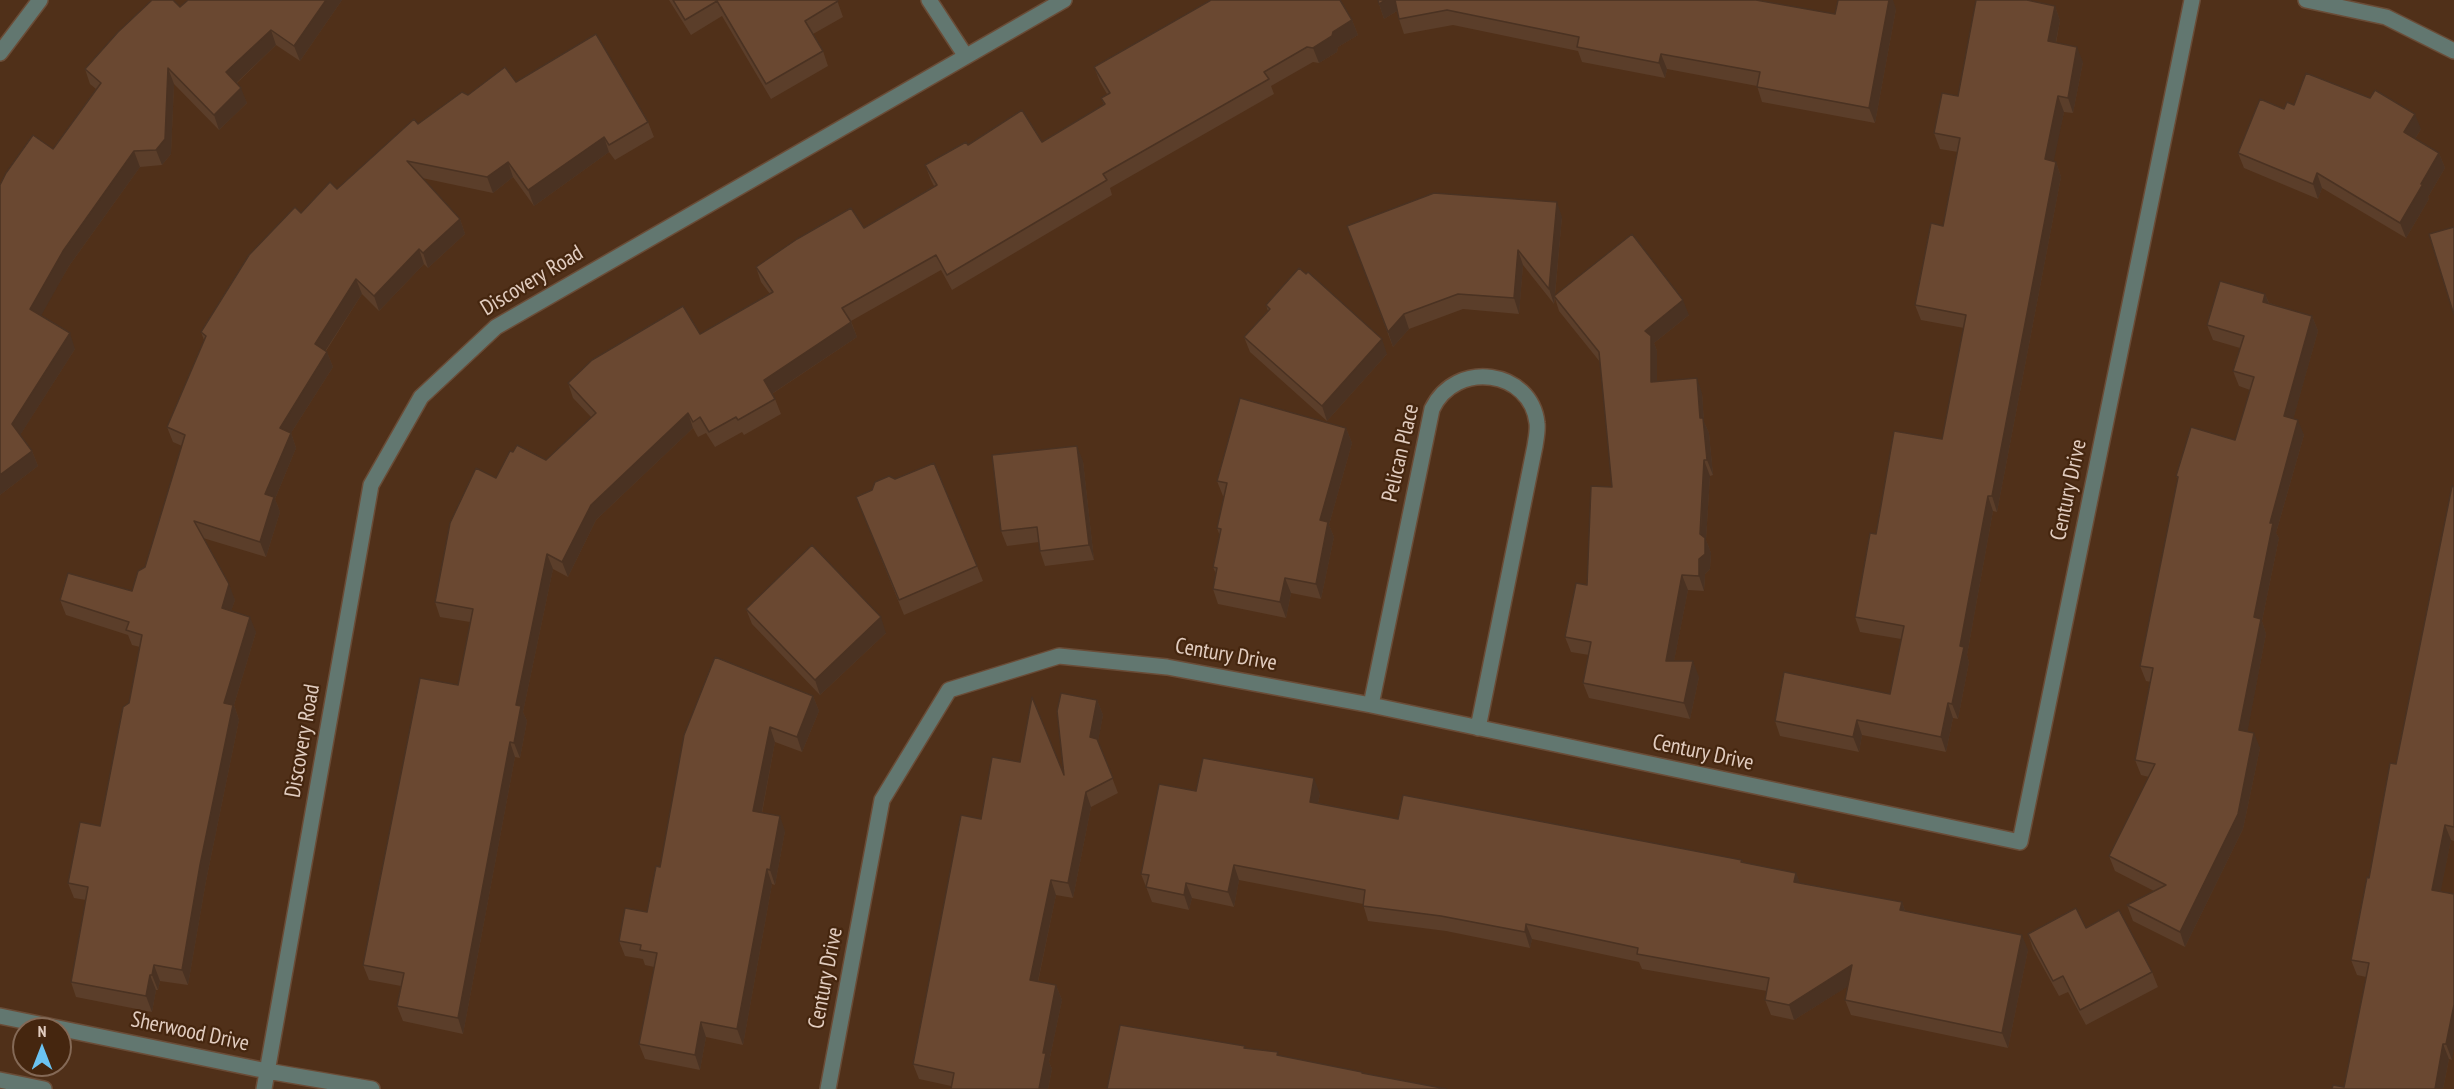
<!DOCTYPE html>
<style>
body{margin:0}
#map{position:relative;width:2454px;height:1089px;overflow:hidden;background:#503019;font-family:"PT Sans Narrow",sans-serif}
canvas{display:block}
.north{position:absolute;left:12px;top:1017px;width:60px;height:60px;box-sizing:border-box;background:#45260f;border:2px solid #846956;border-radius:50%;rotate:0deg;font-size:16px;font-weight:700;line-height:24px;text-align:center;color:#e2cdc0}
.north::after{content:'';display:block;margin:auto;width:21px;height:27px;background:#6bc3f2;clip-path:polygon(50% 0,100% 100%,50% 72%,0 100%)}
</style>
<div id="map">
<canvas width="2454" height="1089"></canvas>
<div class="north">N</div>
</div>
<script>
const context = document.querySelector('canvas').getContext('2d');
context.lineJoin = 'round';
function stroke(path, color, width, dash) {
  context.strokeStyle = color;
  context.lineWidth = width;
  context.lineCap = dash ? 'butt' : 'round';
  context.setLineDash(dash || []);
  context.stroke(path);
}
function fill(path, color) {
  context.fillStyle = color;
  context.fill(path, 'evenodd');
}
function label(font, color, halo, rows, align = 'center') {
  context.font = font + ' "PT Sans Narrow",sans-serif';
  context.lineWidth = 4.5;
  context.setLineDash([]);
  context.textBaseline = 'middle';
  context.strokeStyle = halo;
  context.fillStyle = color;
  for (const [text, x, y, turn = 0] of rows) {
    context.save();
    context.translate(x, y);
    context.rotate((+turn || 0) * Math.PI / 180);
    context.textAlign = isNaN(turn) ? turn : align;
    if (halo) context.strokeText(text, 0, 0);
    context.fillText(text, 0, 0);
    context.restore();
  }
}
const minor = new Path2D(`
 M929,0L965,55
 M2306,0L2386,17L2454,51
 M0,53L40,0
 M1371,705L1432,409C1456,359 1531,370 1537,423C1538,430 1536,439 1535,446L1478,728
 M0,1016L267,1071L372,1089
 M0,1080L44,1089
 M264,1089L371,485L421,397L496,327L1064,0
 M828,1089L882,800L949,690L1059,656L1167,667L1371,705L2020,842L2192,0`);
stroke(minor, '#6a4c37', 18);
stroke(minor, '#627770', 15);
fill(new Path2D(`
 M188,0H342L300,61L276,45L237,83L247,103L219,130L174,84L171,154L162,165L140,167L69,266L40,316L75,349L20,435L32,451L38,466L0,495V185L53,149L96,89L90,84L85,69L180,7Z
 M669,0H837L843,17L813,34L823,51L828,66L771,99L722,16L691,35Z
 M1379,4L1835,14L1896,9L1875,123L1762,102L1757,86L1667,69L1665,78L1582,62L1578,51L1453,25L1404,34L1399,19L1397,11L1384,19Z
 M2055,6L2060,21L2056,43L2083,62L2073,113L2064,112L2053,161L2056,162L2061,177L1997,512L1993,511L1967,655L1969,662L1958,719L1953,718L1946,752L1862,735L1859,752L1780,736L1775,721L1890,694L1901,639L1860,632L1855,617L1876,534L1942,439L1964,328L1921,320L1915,305L1943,226L1958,152L1940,149L1934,133L1958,96Z
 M1352,20L1358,35L1338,47L1337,52L1319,63L1313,62L1271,86L1274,94L1110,188L1112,195L952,290L941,270L851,321L857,337L772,394L775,399L781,414L744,435L742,432L715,447L706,433L698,437L693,428L596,520L568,577L553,569L523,712L527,721L520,758L515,757L463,1034L403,1021L397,1006L401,986L369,980L363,965L458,685L470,622L440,617L435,602L496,478L513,452L546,460L592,418L573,398L568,383L700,334L770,294L761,282L756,267L864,228L934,186L931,180L925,165L968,145L1042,142L1104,105L1101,98L1107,94L1100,82L1094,67Z
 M516,82L648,122L654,137L615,160L609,152L534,206L513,177L493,193L422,178L460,219L465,234L428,268L424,264L379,311L362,294L326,351L327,352L333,367L291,433L296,448L275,499L280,512L266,557L203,538L235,600L231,611L256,632L234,705L239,720L206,881L188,985L160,981L158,990H156L152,1012L76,997L71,982L86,900L74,898L68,883L100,826L129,703L140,647L132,645L128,635L66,615L60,600L132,591L145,567L182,446L173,442L167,427L204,340L201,332L301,213L337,189L418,124L468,95Z
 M2294,105L2421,129L2415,139L2439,153L2445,168L2428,197L2429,199L2406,238L2322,188L2318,199L2244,168L2238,153L2284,109Z
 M1562,217L1555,295L1689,315L1654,343L1657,351V381L1702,393L1704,422L1709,433L1713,475L1710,476L1706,540L1711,553L1710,569L1705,574L1704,591L1688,590L1674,661L1699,677L1690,719L1589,698L1583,683L1589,655L1571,652L1565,637L1587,585L1612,487L1600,362L1559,311L1555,298L1554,304L1523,265L1519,314L1463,309L1409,329L1393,347L1347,226Z
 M2265,294L2269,303L2312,316L2318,331L2293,419L2304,435L2276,533L2279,538L2262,621L2266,634L2247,732L2260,748L2243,829L2185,947L2133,921L2127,905L2154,891L2115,871L2109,856L2149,777L2141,775L2135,760L2151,682L2146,681L2140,666L2178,480L2176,476L2235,440L2250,390L2239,386L2233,371L2240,348L2213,340L2207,325Z
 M1266,305L1387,354L1327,421L1250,352L1244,337L1268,311Z
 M1346,428L1352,443L1329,525L1334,537L1321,599L1291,593L1286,618L1218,604L1213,589L1216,574L1213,567L1220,536L1217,528L1224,496H1223L1217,481Z
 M1083,461L1094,560L1045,566L1040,551L1039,542L1007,546L1001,531Z
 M2454,487V841L2451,840L2440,892L2452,1060L2449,1059L2443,1089H2332L2344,1087L2366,977L2357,975L2351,960L2369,878L2396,764Z
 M856,497L977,566L983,581L904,615Z
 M746,609L886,633L820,695L752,624Z
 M813,696L819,711L802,752L775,742L762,813L785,831L775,885L772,884L743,1045L706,1037L700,1070L645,1059L639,1044L654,967L645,965L643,959L625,956L619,941L647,912L660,867L684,735Z
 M1097,700L1103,715L1098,741L1118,793L1091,807L1073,898L1056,895L1038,982L1056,985L1062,1000L1049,1062L1052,1069L1048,1089H951V1086L919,1079L913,1064L981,819L1064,775Z
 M1196,791L1320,794L1318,803L1398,819L1742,860L1743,863L1796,873L1800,884L1902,902L1905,911L2028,950L2008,1048L1851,1015L1845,1000L1848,986L1794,1020L1771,1015L1765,1000L1767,991L1642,969L1639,962L1532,939L1530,948L1446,931L1368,921L1363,904L1239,880L1234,907L1192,898L1189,910L1152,902L1141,874Z
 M2086,928L2152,972L2158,987L2086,1025L2068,992L2059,996L2033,949L2028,934Z`), '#5b3e2a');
fill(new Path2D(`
 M326,0H342L300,61L294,46Z
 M1385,0H1396L1400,9L1384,19L1379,4Z
 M1889,0H1893L1896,9L1875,123L1869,108Z
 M2055,6L2060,21L2053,56L2048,41Z
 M1352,20L1358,35L1338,47L1337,52L1319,63L1313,48L1333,32Z
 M271,30L276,45L232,87L226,72Z
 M2077,47L2083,62L2073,113L2068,98Z
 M1661,54L1667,69L1665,78L1659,63Z
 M168,68L174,84L171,154L162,165L156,150Z
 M241,88L247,103L219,130L214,115Z
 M2058,96L2064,112L2051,175L2045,159Z
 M2415,114L2421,129L2410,147L2404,132Z
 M604,137L609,152L534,206L528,190Z
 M134,151L140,167L69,266L36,325L30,309L63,251Z
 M2439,153L2445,168L2428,197L2429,199L2406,238L2400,223L2421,184Z
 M508,162L513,177L493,193L487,177Z
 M2056,162L2061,177L1997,512L1992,496Z
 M2317,173L2322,188L2318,199L2313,184Z
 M1557,202L1562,217L1554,304L1549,289Z
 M460,219L465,234L428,268L423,253Z
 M419,249L424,264L379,311L374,296Z
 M1518,250L1523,265L1519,314L1514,298Z
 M356,279L362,294L320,359L315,344Z
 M2265,294L2271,309L2263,302Z
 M1683,300L1689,315L1654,343L1657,351V397L1651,382L1645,331Z
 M1404,314L1409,329L1393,347L1388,332Z
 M2312,316L2318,331L2290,431L2284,416Z
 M851,322L857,337L770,395L764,380Z
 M70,333L75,349L17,440L12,424Z
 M1382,339L1387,354L1327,421L1322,406Z
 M327,352L333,367L291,433L296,448L275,499L280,512L266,557L260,542L265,494L280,428Z
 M1697,378L1702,393L1704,422L1709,433L1713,475L1707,460L1700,418Z
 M688,413L693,428L596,520L568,577L562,562L591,505Z
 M2298,420L2304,435L2276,533L2279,538L2262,621L2266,634L2245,745L2239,730L2254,617L2270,523Z
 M1346,428L1352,443L1329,525L1334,537L1321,599L1316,584L1320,520Z
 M1077,446L1083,461L1094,560L1089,545Z
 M32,451L38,466L0,495V475Z
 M1704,460L1710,476L1706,540L1711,553L1710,569L1705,574L1704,591L1699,576Z
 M1988,496L1993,511L1967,655L1969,662L1958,719L1952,704L1960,646Z
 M547,554L553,569L523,712L527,721L520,758L514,743L516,705Z
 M1682,575L1688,590L1671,677L1666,661Z
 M1285,578L1291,593L1286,618L1280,602Z
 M229,584L235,600L227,623L222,608Z
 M250,617L256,632L234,705L239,720L206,881L188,985L182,970L224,703Z
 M881,617L886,633L820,695L815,680Z
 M1693,661L1699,677L1690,719L1684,703Z
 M813,696L819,711L802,752L797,737Z
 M1097,700L1103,715L1096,753L1090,737Z
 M1948,703L1953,718L1946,752L1941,737Z
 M1857,720L1862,735L1859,752L1853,737Z
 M770,727L775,742L759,827L753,811Z
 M2254,733L2260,748L2243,829L2185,947L2180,932Z
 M510,742L515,757L463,1034L458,1018Z
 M1314,778L1320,794L1315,817L1310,802Z
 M1086,792L1091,807L1073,898L1068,883Z
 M780,816L785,831L775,885L770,870Z
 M2445,825L2451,840L2438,905L2432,890Z
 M1234,865L1239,880L1234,907L1228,892Z
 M767,869L772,884L743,1045L737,1029Z
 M1796,873L1802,888L1794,882Z
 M1051,880L1056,895L1035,995L1030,980Z
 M1186,883L1192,898L1189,910L1184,895Z
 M1902,902L1907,917L1900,910Z
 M1526,924L1532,939L1530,948L1525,932Z
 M2022,935L2028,950L2008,1048L2002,1033Z
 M154,965L160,981L158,990L152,975Z
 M1852,965L1858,980L1794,1020L1789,1005Z
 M150,975L156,990L152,1012L146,996Z
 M1056,985L1062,1000L1049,1062L1052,1069L1048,1089H1039L1043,1053Z
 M2454,1005V1049L2452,1060L2446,1044Z
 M701,1022L706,1037L700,1070L695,1055Z
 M2443,1044L2449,1059L2443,1089H2435Z`), '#4a3222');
const building = new Path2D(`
 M152,0H173L180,7L188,0H326L294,46L271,30L226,72L241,88L214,115L168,68L165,139L156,150L134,151L63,251L30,309L70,333L12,424L32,451L0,475V185L6,173L33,135L53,149L101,83L85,69L118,32Z
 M673,0H837L838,1L805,21L823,51L766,84L717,1L685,20Z
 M1211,0H1340L1352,20L1333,32L1332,36L1313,48L1307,47L1264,72L1269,79L1103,174L1107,180L947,275L936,255L842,308L851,322L764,380L775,399L738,420L736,417L709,432L700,417L693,422L688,413L591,505L562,562L547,554L516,705L521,706L514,743L510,742L458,1018L397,1006L404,973L363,965L420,678L458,685L473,609L435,602L450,523L476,468L496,478L510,451L513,452L517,445L546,460L596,413L568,383L592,360L683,306L700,334L773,292L756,267L797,239L851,208L864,228L937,185L925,165L966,142L968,145L1022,110L1042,142L1105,104L1101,98L1110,93L1094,67Z
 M1378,0H1385L1379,4Z
 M1395,0H1756L1835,14L1838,0H1889L1869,108L1757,87L1760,72L1661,54L1659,63L1577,47L1579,37L1447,10L1399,19Z
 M1976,0H2027L2055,6L2048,41L2077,47L2068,98L2058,96L2045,159L2056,162L1992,496H1988L1960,646L1964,647L1952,704L1948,703L1941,737L1857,720L1853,737L1775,721L1784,672L1890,694L1904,626L1855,617L1870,533L1876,534L1894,431L1942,439L1966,315L1915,305L1931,223L1943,226L1960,138L1934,133L1942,93L1958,96Z
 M596,34L648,122L609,145L604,137L528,190L508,162L487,177L407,161L460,219L423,253L419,249L374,296L356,279L315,344L327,352L280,428L291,433L265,494L274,497L260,542L194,521L229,584L222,608L250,617L224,703L233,705L200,865L182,970L154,965L152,975H150L146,996L71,982L88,887L68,883L80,822L100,826L123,707L129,703L142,635L126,630L129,622L60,600L68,573L132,591L138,571L145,567L185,435L167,427L206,336L201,332L249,255L295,207L301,213L330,182L337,189L414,119L418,124L462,92L468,95L505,67L516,82Z
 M2306,73L2370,98L2375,90L2415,114L2404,132L2439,153L2421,184H2423L2400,223L2317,173L2313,184L2238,153L2260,99L2284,109L2287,102L2294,105Z
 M1434,193L1557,202L1549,289L1518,250L1514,298L1458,294L1404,314L1388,332L1347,226Z
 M2454,227V315L2429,234Z
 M1632,234L1683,300L1645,331L1651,336V382L1697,378L1700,418H1703L1707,460H1704L1700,534L1705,538V554L1699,559V576L1682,575L1666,661H1693L1684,703L1583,683L1591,642L1565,637L1576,583L1587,585L1591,486L1612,487L1599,352L1554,296Z
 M1299,268L1306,274L1308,272L1382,339L1322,406L1244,337L1270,309L1266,305Z
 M2220,281L2265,294L2263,302L2312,316L2284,416L2298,420L2270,523H2273L2254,617L2261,619L2239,730L2254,733L2238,814L2180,932L2127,905L2166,885L2109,856L2155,764L2135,760L2153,668L2140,666L2178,477L2176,476L2191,427L2235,440L2254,377L2233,371L2244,336L2207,325Z
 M1240,398L1346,428L1320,520L1328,522L1316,584L1285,578L1280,602L1213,589L1217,568L1213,567L1221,529L1217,528L1227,483L1217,481Z
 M1077,446L1089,545L1040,551L1037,527L1001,531L992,455Z
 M934,463L977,566L899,600L856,497L872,490L875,482L889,476L895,479Z
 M2452,486L2454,487V827L2445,825L2432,890L2454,894V1005L2446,1044H2443L2435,1089H2332L2333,1085L2344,1087L2369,963L2351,960L2367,877L2369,878L2390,763L2396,764Z
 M812,545L881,617L815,680L746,609Z
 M715,657L813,696L797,737L770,727L753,811L780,816L770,870L767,869L737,1029L701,1022L695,1055L639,1044L657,953L640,950L641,945L619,941L625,908L647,912L656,866L660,867L684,735Z
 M1061,693L1097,700L1090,737L1097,739L1113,778L1086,792L1068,883L1051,880L1030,980L1056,985L1043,1053H1046L1039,1089H951L954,1073L913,1064L961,815L981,819L992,757L1020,762L1032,697L1064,775L1057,711Z
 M1203,758L1314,778L1310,802L1398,819L1403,795L1742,860L1741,862L1796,873L1794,882L1902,902L1900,910L2022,935L2002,1033L1845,1000L1852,965L1789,1005L1765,1000L1769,978L1637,954L1638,948L1526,924L1525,932L1441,916L1363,906L1365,890L1234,865L1228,892L1186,883L1184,895L1146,887L1149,875L1141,874L1159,784L1196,791Z
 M2076,908L2086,928L2119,910L2152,972L2080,1010L2063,976L2053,981L2028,934Z
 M1120,1025L1245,1046L1244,1048L1278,1052L1277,1055L1362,1072V1073L1447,1089H1107Z`);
fill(building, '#6a4831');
stroke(building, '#4a3222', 1.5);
label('22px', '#e2cdc0', '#45260f', [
 ["Discovery Road",532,281,-31],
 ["Pelican Place",1401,453,-77],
 ["Century Drive",2069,490,-78],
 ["Century Drive",1226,655,10],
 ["Discovery Road",303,741,-80],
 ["Century Drive",1703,753,12],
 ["Century Drive",826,978,-79],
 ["Sherwood Drive",190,1032,12]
]);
</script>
